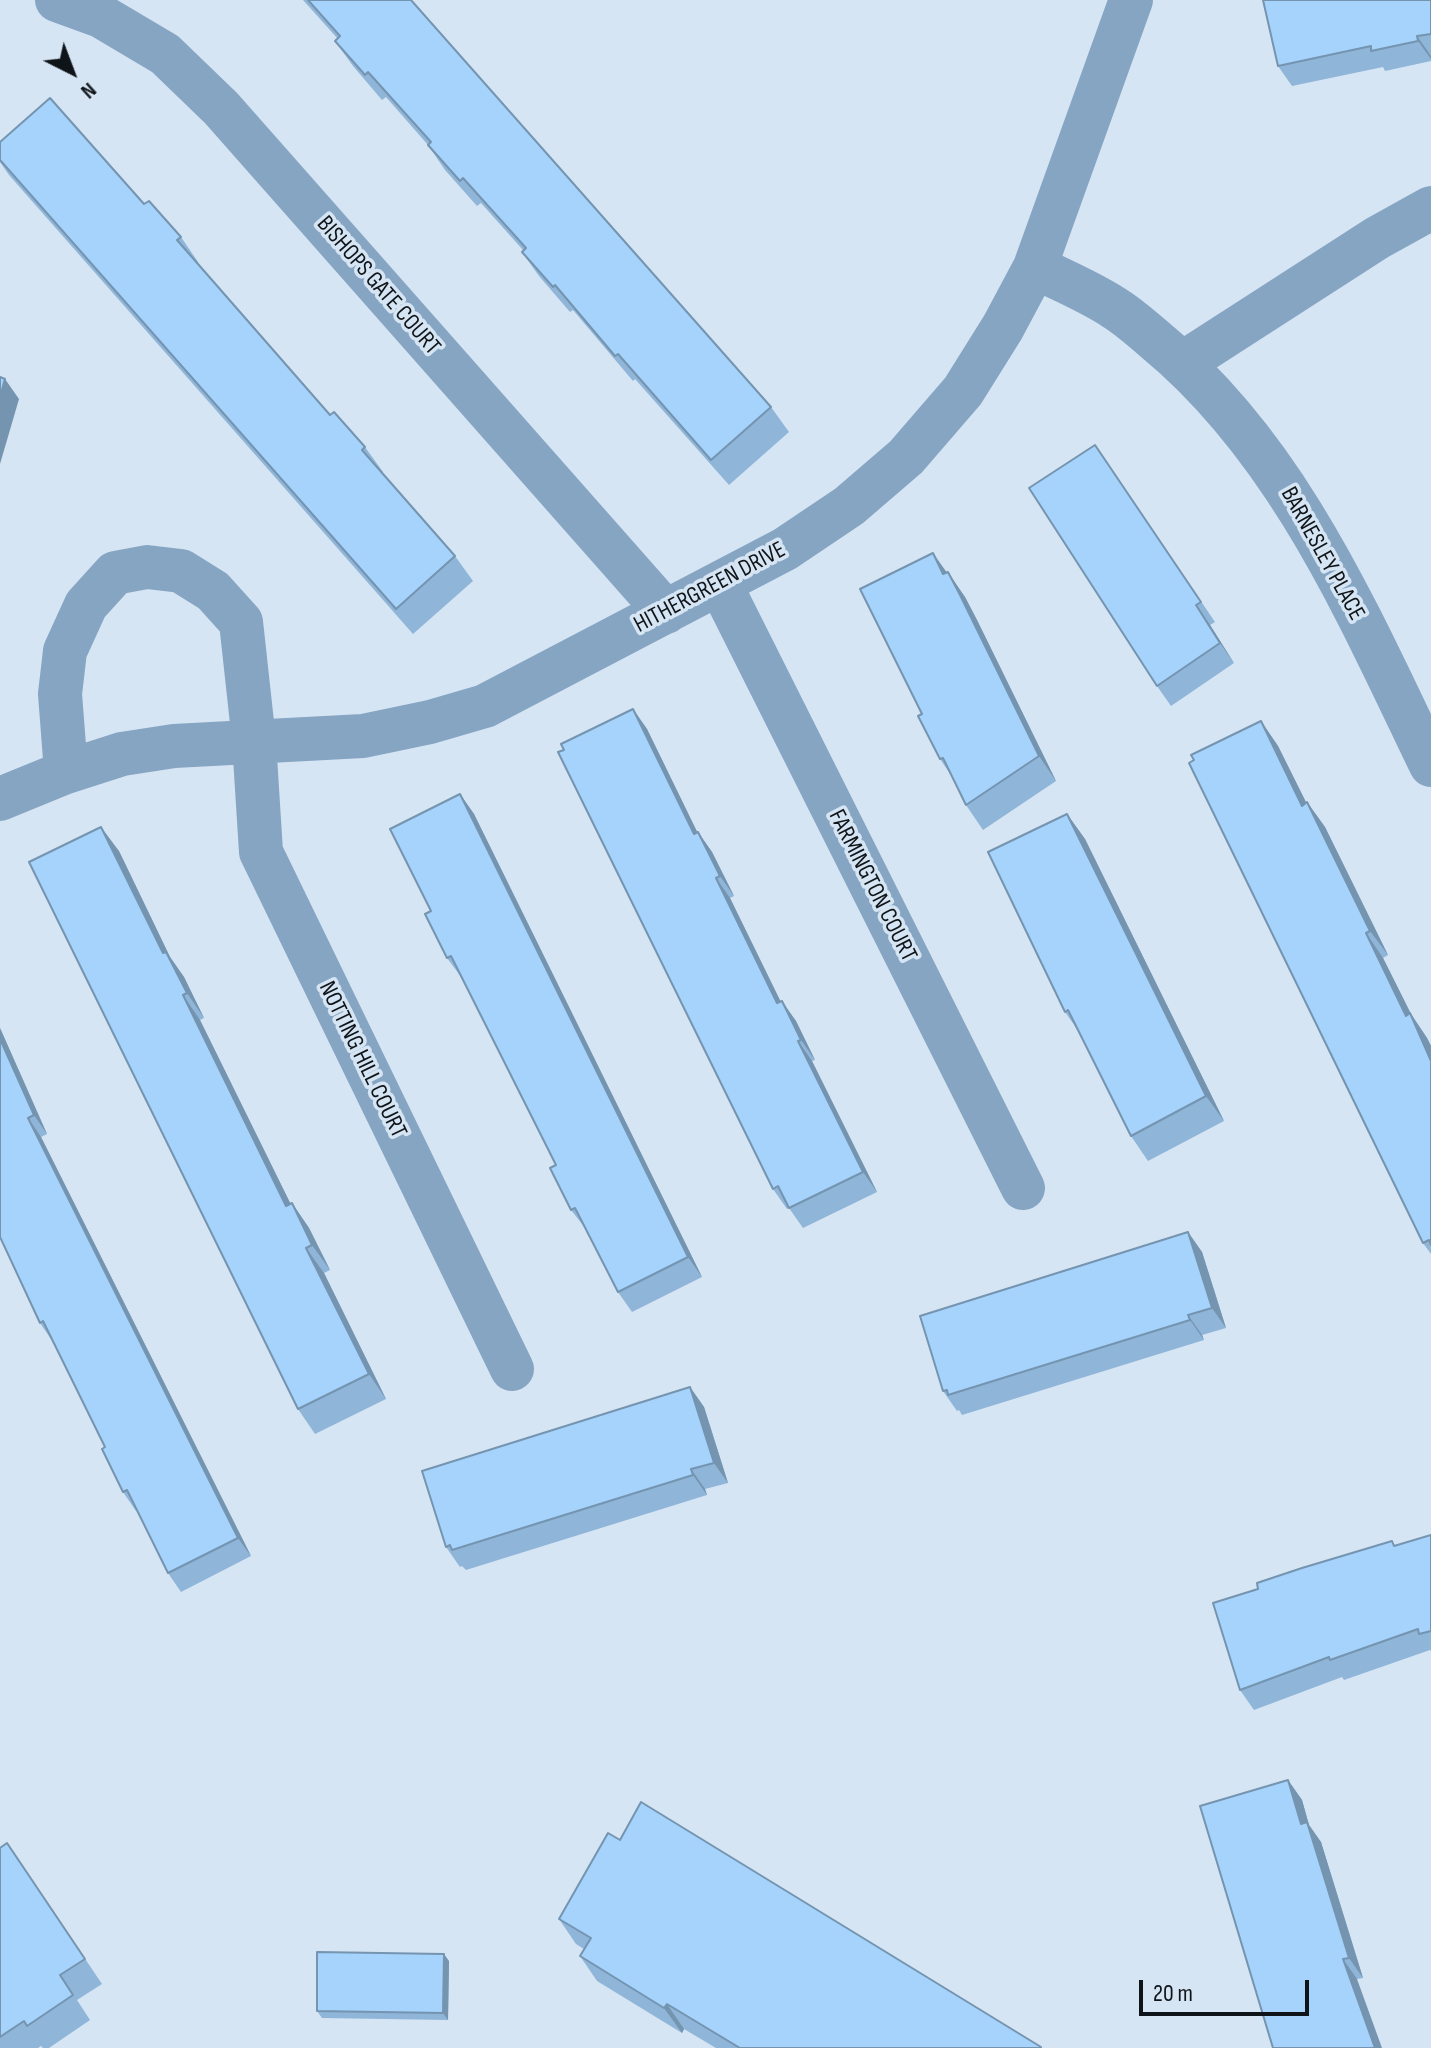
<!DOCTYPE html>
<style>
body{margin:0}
#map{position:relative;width:1431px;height:2048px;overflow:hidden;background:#d6e5f3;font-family:"Sofia Sans Condensed",sans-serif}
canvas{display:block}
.north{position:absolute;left:32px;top:32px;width:80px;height:80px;-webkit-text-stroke:6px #d6e5f3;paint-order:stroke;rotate:138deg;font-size:22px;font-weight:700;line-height:32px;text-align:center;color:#0f1419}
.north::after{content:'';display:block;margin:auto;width:28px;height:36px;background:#0f1419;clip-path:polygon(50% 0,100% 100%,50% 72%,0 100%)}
.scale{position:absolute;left:1139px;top:1980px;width:170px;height:36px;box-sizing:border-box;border:4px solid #0f1419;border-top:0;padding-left:10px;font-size:24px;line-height:28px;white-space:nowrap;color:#0f1419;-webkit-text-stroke:6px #d6e5f3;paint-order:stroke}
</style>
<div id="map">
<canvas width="1431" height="2048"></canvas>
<div class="north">N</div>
<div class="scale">20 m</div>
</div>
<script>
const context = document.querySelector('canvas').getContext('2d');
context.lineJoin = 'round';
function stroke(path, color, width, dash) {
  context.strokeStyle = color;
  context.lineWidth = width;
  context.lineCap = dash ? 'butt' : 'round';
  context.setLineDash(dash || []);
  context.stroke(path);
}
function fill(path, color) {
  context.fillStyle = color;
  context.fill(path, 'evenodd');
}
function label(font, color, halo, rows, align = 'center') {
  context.font = font + ' "Sofia Sans Condensed",sans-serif';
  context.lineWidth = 7;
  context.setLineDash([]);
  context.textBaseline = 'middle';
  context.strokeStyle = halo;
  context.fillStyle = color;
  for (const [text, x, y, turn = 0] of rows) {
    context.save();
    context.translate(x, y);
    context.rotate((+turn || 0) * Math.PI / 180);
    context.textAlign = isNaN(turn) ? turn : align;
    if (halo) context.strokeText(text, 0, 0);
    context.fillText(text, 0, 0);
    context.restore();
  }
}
stroke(new Path2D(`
 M57,0L101,16L165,54L221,108L666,612
 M1035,267C1061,280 1091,292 1116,309C1129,317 1142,329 1154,339C1288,449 1357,612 1431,765
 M1183,363L1377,238L1431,208
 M720,584L1023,1188
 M66,772L60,694L65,651L86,605L115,573L147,567L181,571L213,591L241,622L254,741L261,852L512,1369
 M0,799L66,772L122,754L174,746L363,736L430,722L485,706L785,549L849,506L906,457L963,391L1003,327L1035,267L1131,0`), '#86a5c3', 44);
fill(new Path2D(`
 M303,0H411L771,407L789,432L729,485L635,379L633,381L573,310L570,312L539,276L522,252L523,250L481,203L477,206L445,170L428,145L386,97L382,100L353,66L335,41L338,39Z
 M1431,0V61L1385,71L1383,67L1292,86L1278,66Z
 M0,142L144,204L181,237L198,262L197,263L330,415L365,447L383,472L382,473L455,556L473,581L413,634L9,175L0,162Z
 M1095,445L1215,622L1210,625L1234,663L1171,706L1157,686Z
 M947,573L965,597L977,620L1056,781L983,830L966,805L953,778L940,759L922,714Z
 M633,709L647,729L697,832H698L712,852L734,896L730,898L781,1002L796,1021L815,1060L812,1061L877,1192L803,1228L789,1208L787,1209L773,1189Z
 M1261,721L1278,746L1306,803L1307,802L1325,827L1388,955L1383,958L1411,1014L1427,1038L1431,1046V1254L1423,1243Z
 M460,794L474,814L702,1277L632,1312L618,1292L586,1229L571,1210L556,1165L462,978L447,958L431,911Z
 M1067,814L1085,839L1224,1121L1148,1161L1131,1136L1080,1033L1065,1012Z
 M119,851L170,957L184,977L204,1018L200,1020L290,1203H292L309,1228L330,1270L324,1273L386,1399L315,1434L298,1409Z
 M0,1028L47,1134L41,1137L251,1556L181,1592L168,1573L137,1510L136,1511L123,1492L105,1447L53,1342L40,1323Z
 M1188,1232L1202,1252L1226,1328L1202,1335L1204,1340L962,1415L959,1410L957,1411L943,1391Z
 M690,1387L704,1407L728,1483L705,1489L707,1495L466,1570L462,1566L460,1567L446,1547Z
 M1431,1535V1651L1430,1650L1344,1680L1342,1677L1254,1710L1240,1690Z
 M1288,1780L1302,1800L1309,1825L1321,1842L1363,1978L1357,1979L1273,2048Z
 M641,1802L1042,2048H716L684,2029L682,2033L597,1981L580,1956L584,1949L576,1944L559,1919L620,1840Z
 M0,1848L24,1868L102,1984L77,2000L90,2020L49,2048H43L41,2046L38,2048H0Z
 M449,1961L448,2020L322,2018L317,2011Z`), '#8fb5d9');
fill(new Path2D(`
 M1417,36L1431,56V59L1418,41Z
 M5,379L19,399L0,464V397Z
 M933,553L950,577L943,574Z
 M948,572L965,597L977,620L1056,781L1039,756Z
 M1196,605L1210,625L1234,663L1220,643Z
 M633,709L647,729L708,854L694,834Z
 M1261,721L1278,746L1320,830L1302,806Z
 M460,794L474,814L702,1277L688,1257Z
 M1307,802L1325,827L1388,955L1370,931Z
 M1067,814L1085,839L1224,1121L1206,1096Z
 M101,827L119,851L170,957L184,977L204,1018L187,993L163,953Z
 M698,832L712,852L734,896L720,876Z
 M716,878L730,898L791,1023L777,1003Z
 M1366,933L1383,958L1411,1014L1427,1038L1431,1046V1061L1406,1016Z
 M183,995L200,1020L304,1231L286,1206Z
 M782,1001L796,1021L815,1060L801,1040Z
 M0,1028L47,1134L34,1115L0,1039Z
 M798,1041L812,1061L877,1192L863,1172Z
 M28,1118L41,1137L251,1556L238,1538Z
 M292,1203L309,1228L330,1270L312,1245Z
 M1188,1232L1202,1252L1226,1328L1212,1308Z
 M306,1248L324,1273L386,1399L369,1374Z
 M1188,1315L1202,1335L1204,1340L1190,1320Z
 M690,1387L704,1407L728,1483L714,1463Z
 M691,1469L705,1489L707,1495L693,1475Z
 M1288,1780L1302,1800L1309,1825L1321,1842L1363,1978L1349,1958L1301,1824Z
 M444,1954L449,1961L448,2020L443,2013Z
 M1343,1959L1357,1979L1382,2048H1375Z
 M667,2004L684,2029L682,2033L664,2008Z`), '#7494b0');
const building = new Path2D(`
 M308,0H411L771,407L711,460L618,354L615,356L555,285L553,287L522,252L526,248L463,178L460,181L428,145L431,142L368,72L365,75L335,41L340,36Z
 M1263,0H1431V34L1417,36L1418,41L1371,51V46L1278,66Z
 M50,98L144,204L149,201L181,237L177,240L330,415L334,412L365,447L362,450L455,556L396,609L0,160V142Z
 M0,377L5,379L0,397Z
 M1095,445L1201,602L1196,605L1220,643L1157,686L1029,488Z
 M933,553L943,574L948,572L960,595L1039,756L966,805L943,758L940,759L918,716L922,714L860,589Z
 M633,709L694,834L698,832L720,876L716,878L777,1003L782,1001L801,1040L798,1041L863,1172L789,1208L778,1186L773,1189L558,752L564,750L561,744Z
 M1261,721L1302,806L1307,802L1370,931L1366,933L1406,1016L1410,1013L1431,1061V1245L1429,1240L1423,1243L1189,763L1194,760L1191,755Z
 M460,794L688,1257L618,1292L575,1208L571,1210L550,1168L556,1165L451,956L447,958L425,914L431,911L390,829Z
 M1067,814L1206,1096L1131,1136L1068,1010L1065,1012L988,852Z
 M101,827L163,953L166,952L187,993L183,995L286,1206L292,1203L312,1245L306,1248L369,1374L298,1409L29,862Z
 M0,1039L34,1115L28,1118L238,1538L168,1573L127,1490L123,1492L102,1449L105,1447L43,1321L40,1323L0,1237Z
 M1188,1232L1212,1308L1188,1315L1190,1320L948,1395L947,1390L943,1391L920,1316Z
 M690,1387L714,1463L691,1469L693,1475L452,1550L450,1545L446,1547L422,1471Z
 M1431,1535V1631L1419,1634L1418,1629L1330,1660L1329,1657L1240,1690L1213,1603L1258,1589L1257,1583L1302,1568L1392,1541L1394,1546Z
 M1288,1780L1301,1824L1307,1822L1349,1958L1343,1959L1375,2048H1273L1200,1806Z
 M641,1802L1041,2047V2048H740L667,2004L664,2008L580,1956L591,1938L559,1919L608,1833L620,1840Z
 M7,1843L85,1959L60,1975L73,1995L27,2026L24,2021L0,2037V1848Z
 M317,1952L444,1954L443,2013L317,2011Z`);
fill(building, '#a6d3fc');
stroke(building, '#7494b0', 2);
label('24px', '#0f1419', '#d6e5f3', [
 ["BISHOPS GATE COURT",378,286,49],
 ["BARNESLEY PLACE",1322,554,61],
 ["HITHERGREEN DRIVE",710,588,-28],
 ["FARMINGTON COURT",872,886,63],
 ["NOTTING HILL COURT",362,1060,64]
]);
</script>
